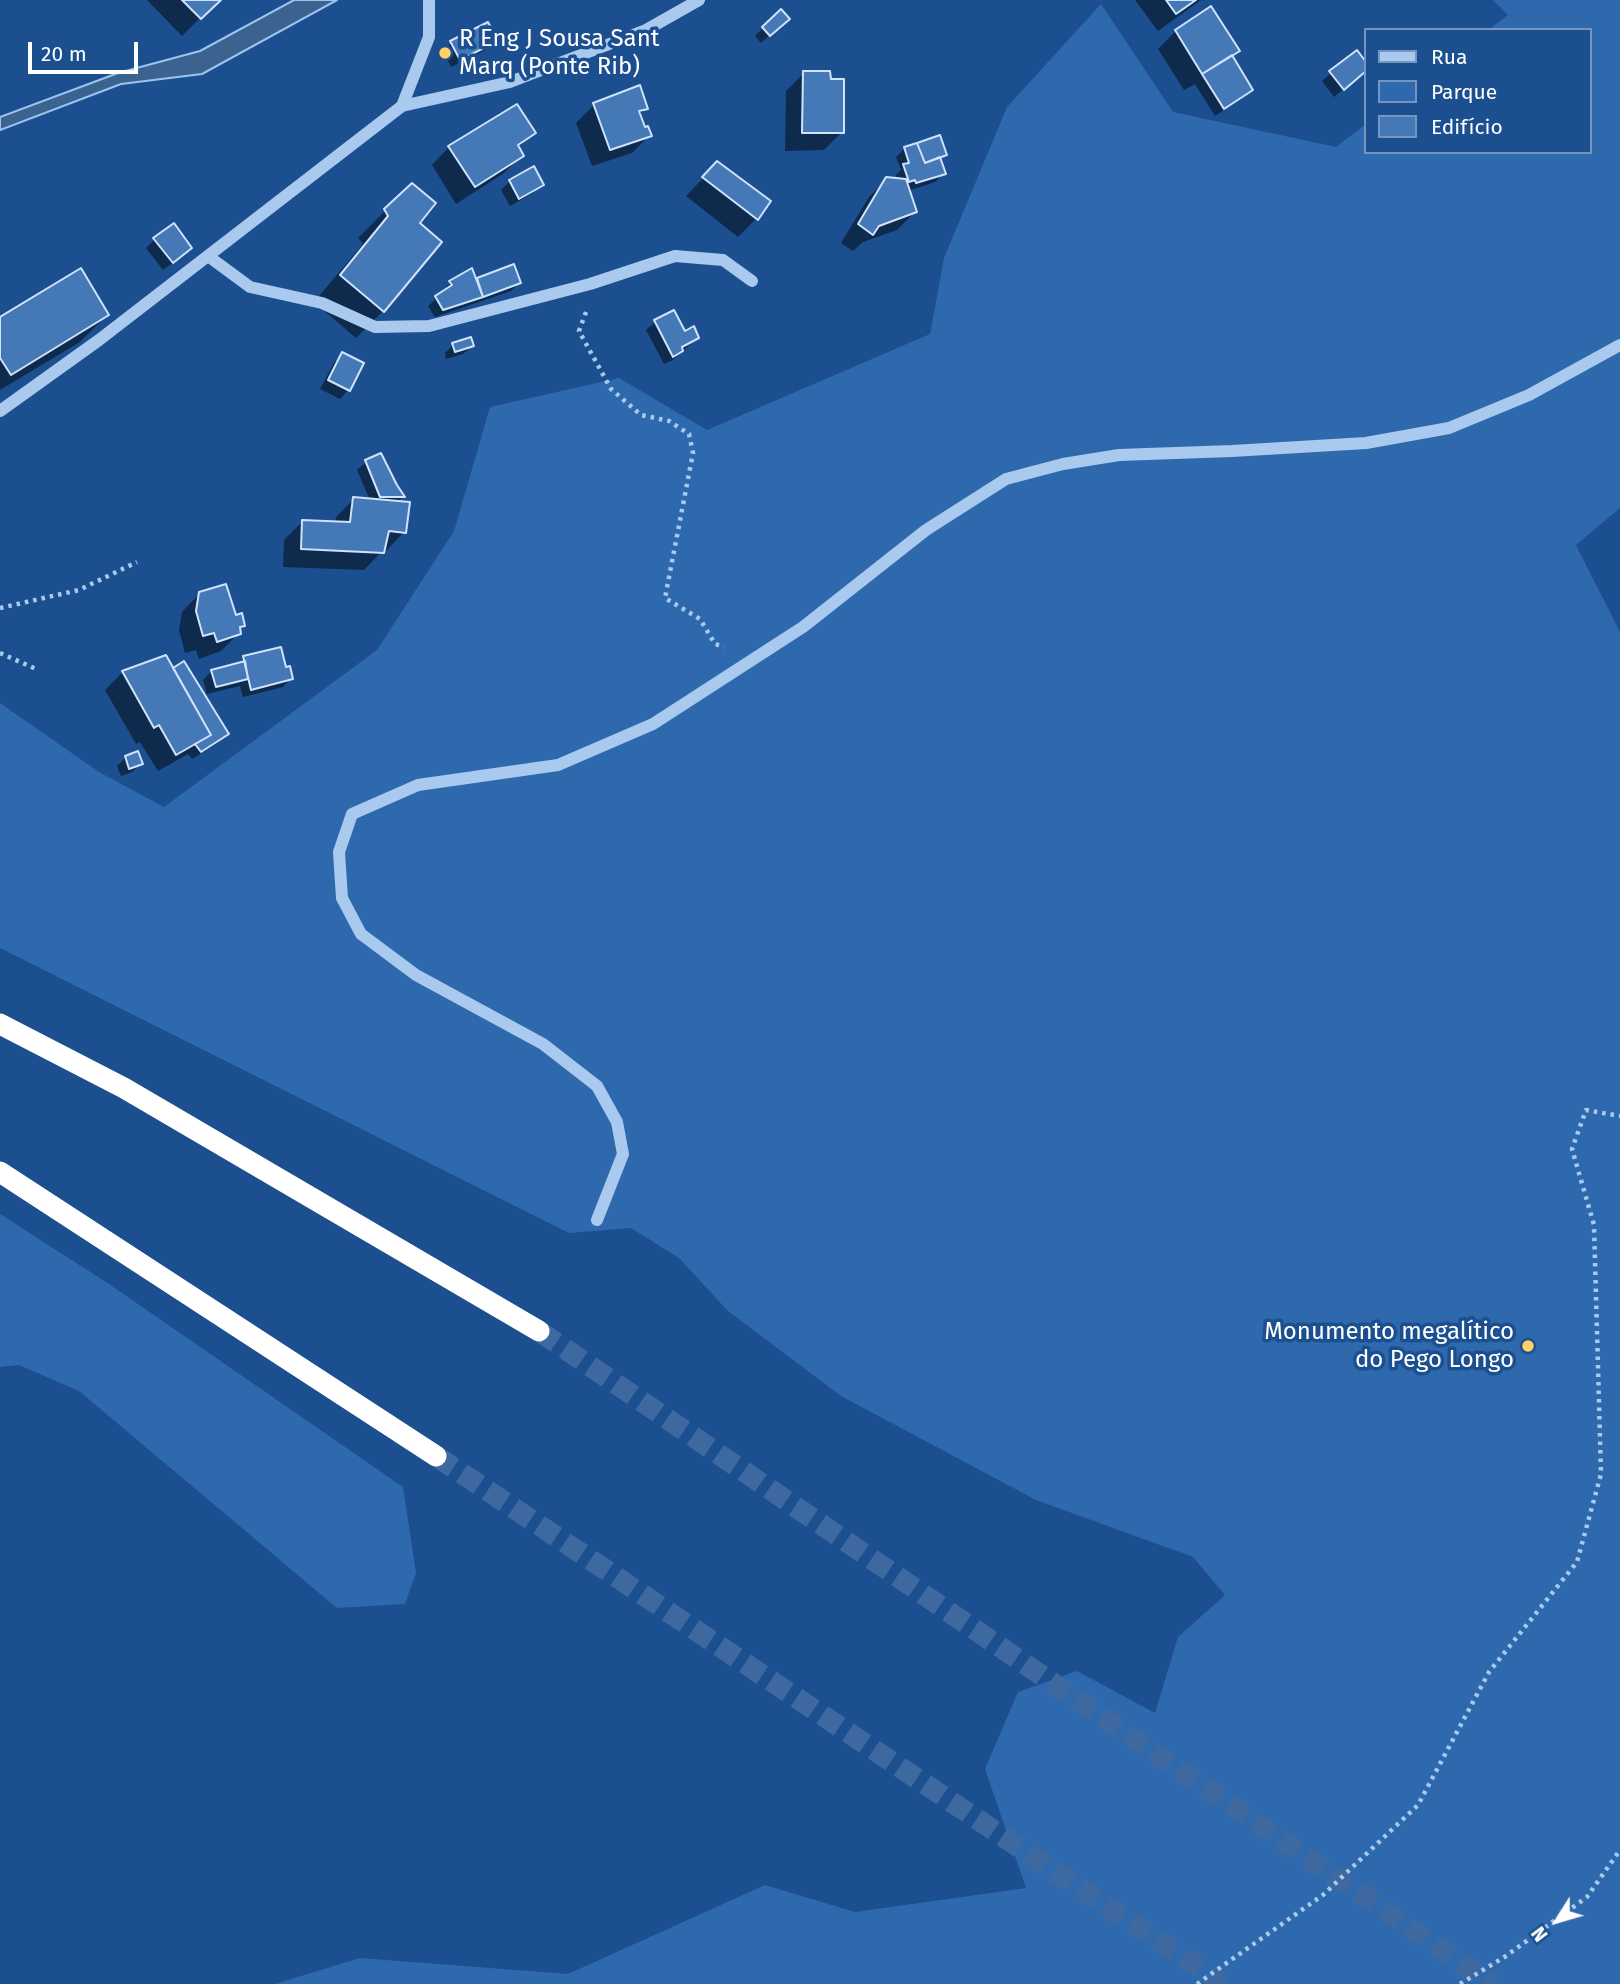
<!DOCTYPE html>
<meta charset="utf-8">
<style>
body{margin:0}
#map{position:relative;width:1620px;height:1984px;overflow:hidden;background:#1b4f8f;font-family:"Fira Sans",sans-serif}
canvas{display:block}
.legend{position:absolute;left:1364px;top:28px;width:228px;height:126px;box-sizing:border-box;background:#1b4f8f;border:2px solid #7695bc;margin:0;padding:9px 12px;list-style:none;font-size:21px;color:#fff}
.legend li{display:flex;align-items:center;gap:14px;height:35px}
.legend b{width:35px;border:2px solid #7695bc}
.north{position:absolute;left:1522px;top:1886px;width:70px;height:70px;-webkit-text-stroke:5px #1b4f8f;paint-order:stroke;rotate:233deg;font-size:19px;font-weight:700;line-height:28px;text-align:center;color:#fff}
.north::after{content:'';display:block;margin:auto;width:24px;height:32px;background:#fff;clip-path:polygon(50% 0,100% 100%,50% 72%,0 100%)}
.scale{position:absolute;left:28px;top:42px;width:110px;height:32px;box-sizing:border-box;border:4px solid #fff;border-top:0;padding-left:9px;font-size:21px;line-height:24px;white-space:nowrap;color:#fff;-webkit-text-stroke:5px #1b4f8f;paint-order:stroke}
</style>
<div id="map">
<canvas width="1620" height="1984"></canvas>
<ul class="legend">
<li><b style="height:9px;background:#a9c9ee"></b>Rua</li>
<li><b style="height:19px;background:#2e69ad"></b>Parque</li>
<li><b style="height:19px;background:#4478b7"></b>Edifício</li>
</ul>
<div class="north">N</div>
<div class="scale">20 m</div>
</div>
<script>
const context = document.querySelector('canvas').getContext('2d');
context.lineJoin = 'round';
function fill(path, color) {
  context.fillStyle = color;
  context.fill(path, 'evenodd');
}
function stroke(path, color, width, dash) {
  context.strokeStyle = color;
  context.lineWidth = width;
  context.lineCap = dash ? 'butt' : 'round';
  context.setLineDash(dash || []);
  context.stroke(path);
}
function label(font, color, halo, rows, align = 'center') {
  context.font = font + ' "Fira Sans",sans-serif';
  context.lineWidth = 7;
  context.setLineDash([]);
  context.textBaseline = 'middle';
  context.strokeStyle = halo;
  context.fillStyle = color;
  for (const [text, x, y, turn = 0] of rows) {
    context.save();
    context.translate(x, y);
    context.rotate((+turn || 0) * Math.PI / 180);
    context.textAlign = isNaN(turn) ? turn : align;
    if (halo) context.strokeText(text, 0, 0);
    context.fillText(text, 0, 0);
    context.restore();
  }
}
fill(new Path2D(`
 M1493,0H1620V508L1576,545L1620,632V1984H275L360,1958L568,1974L765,1885L855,1912L1026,1888L985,1769L1018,1692L1077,1671L1155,1713L1178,1637L1225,1595L1193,1557L1036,1500L841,1396L728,1311L679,1258L631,1228L569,1233L0,948V703L99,772L164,807L377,650L454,531L490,407L619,378L707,430L930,334L944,258L1007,107L1101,4L1173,112L1336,147L1366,124V152H1590V30H1488L1508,15Z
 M0,1214L109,1284L403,1487L416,1573L405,1604L337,1608L79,1391L19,1365L0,1367Z`), '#2e69ad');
const water = new Path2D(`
 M294,0H337L202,74L121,84L0,130V117L118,73L200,51Z`);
fill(water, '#3c6290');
stroke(water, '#9cc4f0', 2);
fill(new Path2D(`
 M147,0H218L182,36Z
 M1135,0H1201L1158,31Z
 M779,27L761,43L755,36L763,28Z
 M1176,31L1238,51L1231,57L1251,90L1242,98L1215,116L1195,84L1184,90L1158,49Z
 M495,40L487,49L451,67L443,51L451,43Z
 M1356,52L1366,65V70L1334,97L1322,81Z
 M804,73L842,132L824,150L785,151L786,91Z
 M594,105L646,108L639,115L644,130L650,135L632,153L592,166L576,123Z
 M533,133L518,148L522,155L504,173L456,204L432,165L449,147Z
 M905,148L945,154L939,160L944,173L935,182L908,191L915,212L897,230L863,242L853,251L841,243L869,197L887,179L898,180L896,175L901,170L896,157Z
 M718,163L768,201L756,219L738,237L686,196Z
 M510,181L542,184L533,193L510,206L501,190Z
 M385,211L417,224L383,311L356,338L314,302L363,244L358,238Z
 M155,239L182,256L163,270L146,248Z
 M513,266L519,283L511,291L435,317L428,306L443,293L442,291L451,283L471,271L477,280Z
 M673,312L684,333L697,338L673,360L664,364L646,330L655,322Z
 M107,315L80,342L0,390V319Z
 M453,345L472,346L463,354L446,359L445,353Z
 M342,354L348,390L340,399L320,389L334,363Z
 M366,462L403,496L396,503L404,532L387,550H383L364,570L283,567L284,540L302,522L335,523L336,517L354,499L370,500L357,470Z
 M200,593L235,617L243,625L239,629V633L221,651L199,659L196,650L185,653L179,630L182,612Z
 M244,658L284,669L291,678L283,687L243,697L240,686L207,694L203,680L212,671L237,665Z
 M172,671L227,734L219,742L192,759L188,754L158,771L140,742L136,744L105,690L123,672Z
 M126,757L141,764L132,772L121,776L117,766Z`), '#0007');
const building = new Path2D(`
 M182,0H221L201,19Z
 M1166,0H1196L1176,14Z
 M1211,6L1240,51L1202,74L1175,30Z
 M781,9L790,19L770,36L762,27Z
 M488,22L498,41L460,60L450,41Z
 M1357,50L1366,62V71L1344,90L1329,71Z
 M1232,55L1253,90L1224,109L1202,74Z
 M803,71H830L831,79H844V133H802Z
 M640,85L648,109L639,111L645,127L648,126L652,136L610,150L593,103Z
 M517,104L536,133L518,145L524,156L475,187L448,146Z
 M940,135L947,155L925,163L917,143Z
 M917,143L925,163L940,157L946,174L916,183L915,180L909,182L903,164L909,163L904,147Z
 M717,161L771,201L758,220L702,177Z
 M534,166L544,185L519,199L509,180Z
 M886,177L906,179L917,212L879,226L873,235L858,224Z
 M412,183L436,203L420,223L442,242L384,312L340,275L388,216L384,209Z
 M174,223L192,248L173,263L153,238Z
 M514,264L521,283L483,297L477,278Z
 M81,268L109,315L11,375L0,358V317Z
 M472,268L483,297L443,310L435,296L452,285L449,281Z
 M674,310L685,331L694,326L699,338L682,347L683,351L673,357L654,320Z
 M471,337L474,346L455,352L452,343Z
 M342,352L364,363L350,391L328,380Z
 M381,453L397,485L405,497H380L365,460Z
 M353,497L410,502L406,533L389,531L384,553L301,549L302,520L350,522Z
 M226,584L236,615L242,613L245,626L240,627L241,634L217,642L214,633L203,636L196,611L199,592Z
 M281,647L286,667L290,666L293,679L251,690L243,656Z
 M166,655L211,735L176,755L159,725L154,728L122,671Z
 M184,661L229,734L201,752L195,744L211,735L173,668Z
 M245,661L248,679L216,687L211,670Z
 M138,751L143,764L129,769L125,756Z`);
fill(building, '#4478b7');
stroke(building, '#cfe3fa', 2);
stroke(new Path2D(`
 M539,1331L1492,1984
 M436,1456L1223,1984`), '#3d69a0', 21, [21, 10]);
stroke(new Path2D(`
 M586,312L579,331L611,389L641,415L669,421L689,434L693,453L665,598L700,619L715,644L724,647
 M0,608L79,590L137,562
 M0,653L36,669
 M1197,1984L1323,1895L1418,1805L1489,1672L1577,1562L1601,1474L1594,1225L1572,1149L1586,1110L1620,1116
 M1460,1984L1506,1956L1587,1897L1620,1850`), '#a9c9ee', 4.5, [3.5, 5]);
stroke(new Path2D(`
 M402,106L429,37V0
 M208,256L250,287L322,303L375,327L429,326L590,284L675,256L723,260L752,281
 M0,411L99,340L402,106L510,82L646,30L699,0
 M597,1220L623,1154L617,1122L597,1086L543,1044L416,975L361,934L342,898L339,852L352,814L418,785L558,765L653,724L803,627L926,530L1006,479L1063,464L1119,455L1232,451L1366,443L1449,428L1529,395L1620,345`), '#a9c9ee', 12);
stroke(new Path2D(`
 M0,1024L124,1088L539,1331
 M0,1172L436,1456`), '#fff', 21);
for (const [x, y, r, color] of [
 [445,53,7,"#ffd166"],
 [1528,1346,7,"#ffd166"]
]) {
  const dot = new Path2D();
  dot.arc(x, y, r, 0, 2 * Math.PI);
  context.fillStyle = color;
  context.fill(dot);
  stroke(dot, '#1b4f8f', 2.5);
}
label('24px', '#fff', '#1b4f8f', [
 ["R Eng J Sousa Sant",459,39],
 ["Marq (Ponte Rib)",459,67],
 ["Monumento megalítico",1514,1332,"right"],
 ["do Pego Longo",1514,1360,"right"]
], 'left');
</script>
